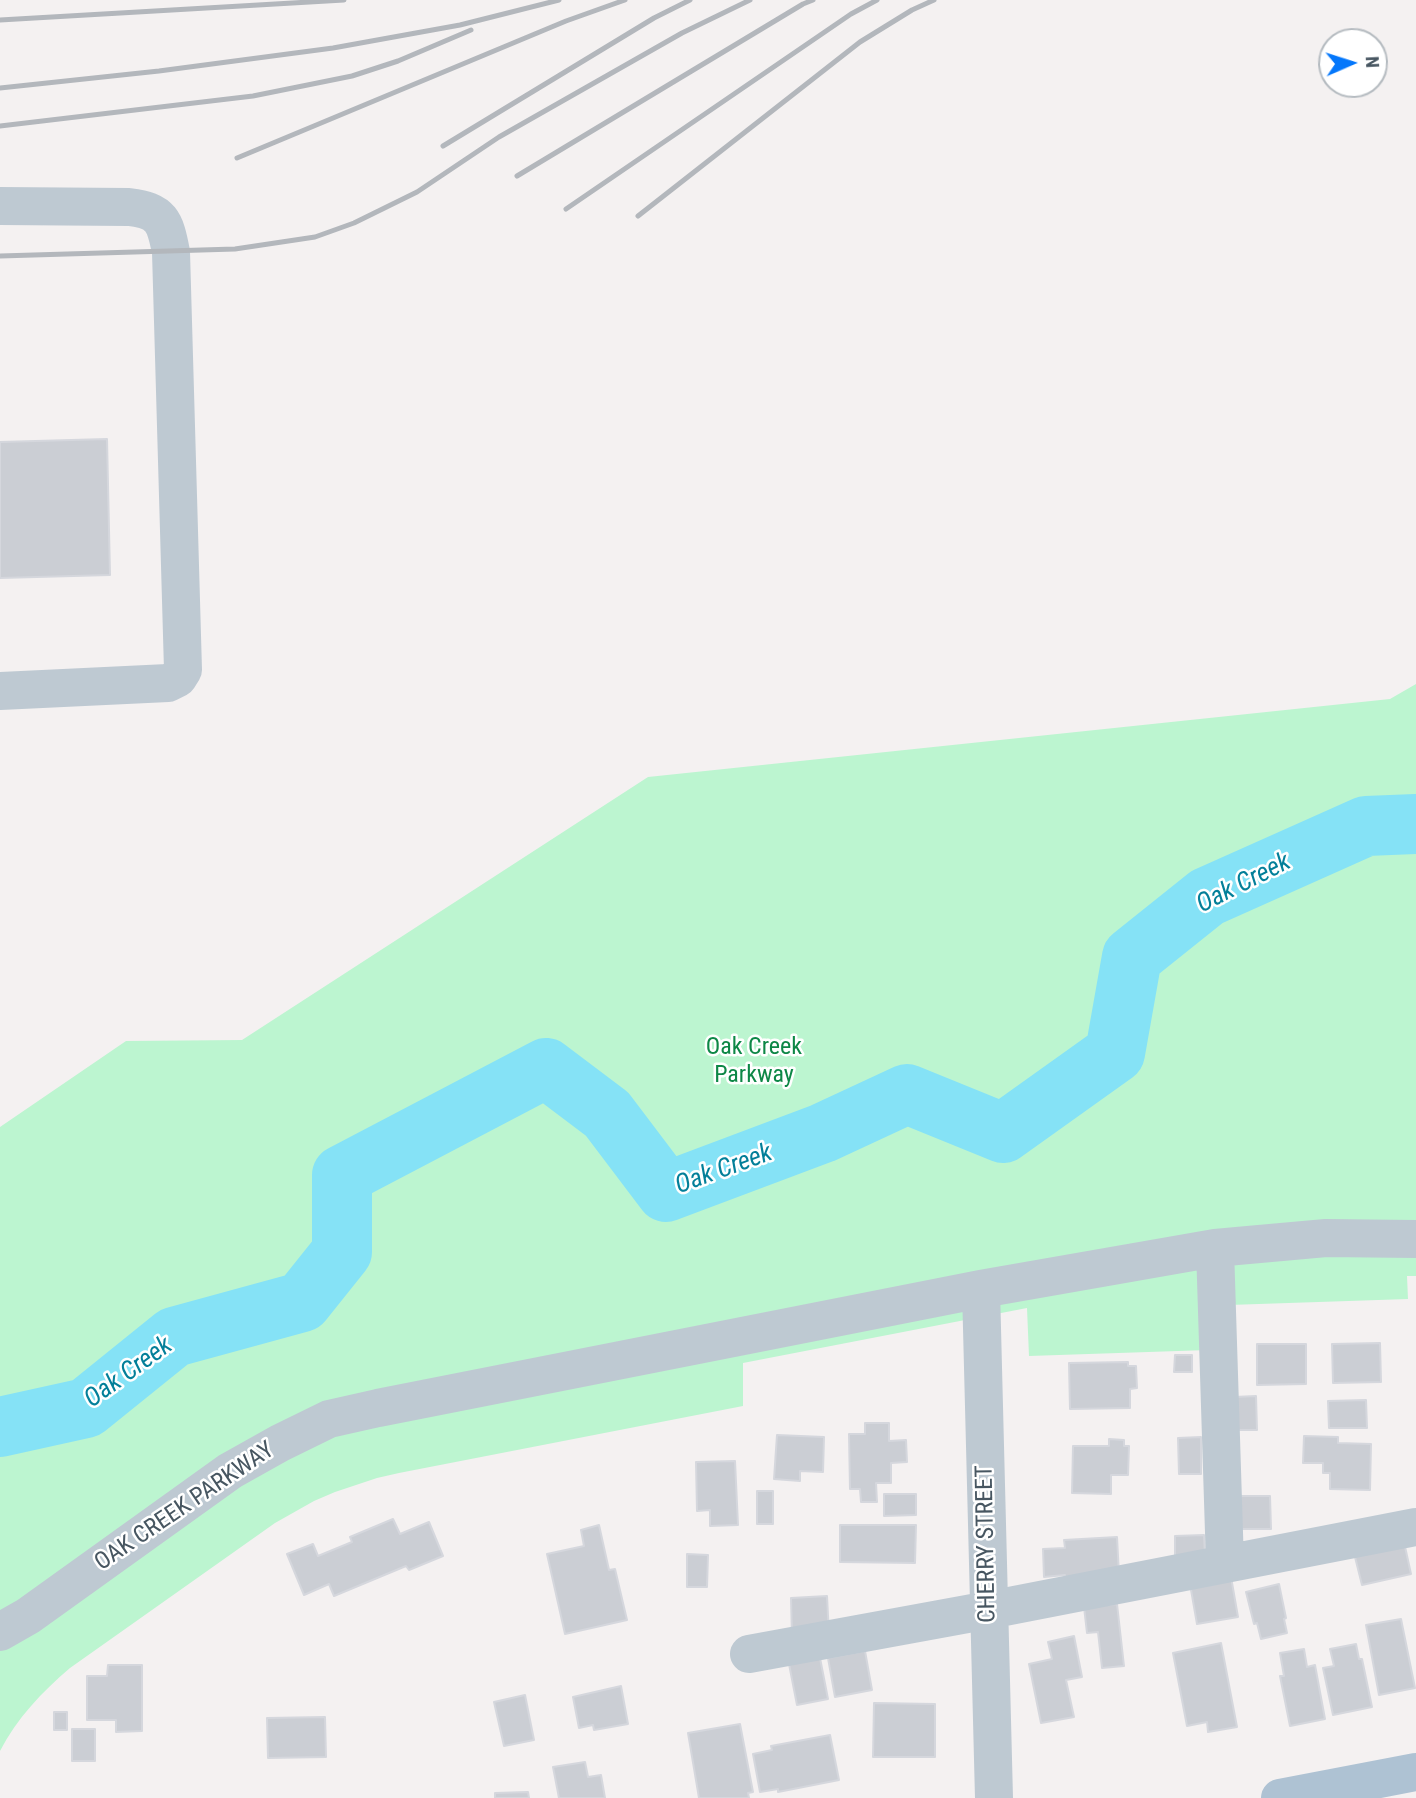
<!DOCTYPE html>
<style>
body{margin:0}
#map{position:relative;width:1416px;height:1798px;overflow:hidden;background:#f4f1f1;font-family:"Roboto Condensed",sans-serif}
canvas{display:block}
.north{position:absolute;left:1318px;top:28px;width:70px;height:70px;box-sizing:border-box;background:#fff;border:2px solid #b5bbc0;border-radius:50%;rotate:87deg;font-size:19px;font-weight:700;line-height:28px;text-align:center;color:#475661}
.north::after{content:'';display:block;margin:auto;width:24px;height:32px;background:#0477fb;clip-path:polygon(50% 0,100% 100%,50% 72%,0 100%)}
</style>
<div id="map">
<canvas width="1416" height="1798"></canvas>
<div class="north">N</div>
</div>
<script>
const context = document.querySelector('canvas').getContext('2d');
context.lineJoin = 'round';
function fill(path, color) {
  context.fillStyle = color;
  context.fill(path, 'evenodd');
}
function stroke(path, color, width, dash) {
  context.strokeStyle = color;
  context.lineWidth = width;
  context.lineCap = dash ? 'butt' : 'round';
  context.setLineDash(dash || []);
  context.stroke(path);
}
function label(font, color, halo, rows, align = 'center') {
  context.font = font + ' "Roboto Condensed",sans-serif';
  context.lineWidth = 5;
  context.setLineDash([]);
  context.textBaseline = 'middle';
  context.strokeStyle = halo;
  context.fillStyle = color;
  for (const [text, x, y, turn = 0] of rows) {
    context.save();
    context.translate(x, y);
    context.rotate((+turn || 0) * Math.PI / 180);
    context.textAlign = isNaN(turn) ? turn : align;
    if (halo) context.strokeText(text, 0, 0);
    context.fillText(text, 0, 0);
    context.restore();
  }
}
fill(new Path2D(`
 M1416,684V1276H1407L1408,1299L1229,1305L1208,1350L1029,1356L1027,1308L743,1363V1406L399,1473L377,1478L335,1492L314,1501L275,1523L70,1668C42,1692 17,1718 0,1751V1127L126,1041L242,1040L648,777L1390,699Z`), '#bcf5d0');
stroke(new Path2D(`
 M0,1427L86,1408L174,1337L302,1302L342,1252V1175L546,1068L607,1114L666,1192L823,1133L907,1094L1003,1133L1115,1053L1132,957L1207,897L1366,826L1416,824`), '#85e2f6', 60);
const building = new Path2D(`
 M107,439L110,575L0,578V442Z
 M1380,1343L1381,1382L1333,1383L1332,1344Z
 M1257,1344H1306V1384L1257,1385Z
 M1175,1355H1192V1372H1174Z
 M1128,1362V1366H1136L1137,1388L1130,1389V1408L1070,1409L1069,1363Z
 M1256,1396L1257,1430H1235L1234,1397Z
 M1366,1400L1367,1428H1329L1328,1401Z
 M865,1423H889V1441L906,1440L907,1462L891,1463V1483H876L877,1502H861L860,1489H850L849,1434H865Z
 M777,1435L824,1437L823,1472L800,1471V1481L774,1479Z
 M1304,1436L1338,1437V1443L1371,1444L1370,1490L1330,1489V1473H1323V1463H1303Z
 M1201,1437V1474H1179L1178,1438Z
 M1109,1439L1124,1440V1446H1129L1128,1475H1111V1494L1072,1493L1073,1446H1109Z
 M735,1461L738,1525L710,1526V1510L697,1511L696,1462Z
 M757,1491H773V1524H757Z
 M884,1494H916V1515L884,1516Z
 M1241,1496H1270L1271,1529H1241Z
 M393,1519L400,1534L429,1522L443,1556L409,1570L406,1566L334,1596L329,1584L304,1595L287,1554L313,1544L318,1556L352,1542L350,1537Z
 M599,1525L609,1570L615,1569L627,1620L565,1634L547,1554L584,1546L581,1530Z
 M840,1525H916L915,1563L840,1562Z
 M1204,1535L1205,1556H1175V1536Z
 M1117,1537L1119,1575L1066,1581L1065,1575L1044,1577L1043,1549L1065,1548L1064,1540Z
 M1404,1542L1411,1574L1362,1585L1354,1553Z
 M687,1554L708,1555L707,1587H687Z
 M1231,1577L1238,1617L1197,1624L1190,1584Z
 M1279,1584L1286,1618L1284,1619L1287,1633L1261,1639L1257,1623L1254,1624L1246,1592Z
 M827,1596L829,1635L792,1637L791,1598Z
 M1117,1604L1124,1666L1102,1668L1098,1632L1087,1633L1084,1607Z
 M1401,1619L1415,1688L1379,1695L1366,1625Z
 M1074,1636L1082,1677L1066,1680L1074,1717L1041,1723L1029,1664L1052,1659L1048,1642Z
 M1221,1643L1237,1727L1208,1732L1207,1722L1187,1726L1173,1653Z
 M1356,1644L1359,1659H1362L1372,1707L1333,1715L1323,1668L1334,1666L1330,1649Z
 M1304,1649L1307,1667L1315,1665L1325,1719L1290,1726L1280,1676H1284L1280,1653Z
 M865,1651L872,1690L835,1697L828,1658Z
 M820,1658L828,1699L797,1705L789,1664Z
 M108,1665H142V1731L116,1732V1720H87V1676H107Z
 M621,1686L628,1724L594,1730L593,1725L579,1728L573,1697Z
 M525,1695L534,1740L504,1746L494,1702Z
 M874,1703L935,1704V1757H873Z
 M54,1712H67V1730H54Z
 M325,1717L326,1757L268,1758L267,1718Z
 M740,1724L753,1792L748,1793L749,1798H699L688,1733Z
 M72,1729H95V1761H72Z
 M830,1735L839,1780L778,1792V1789L760,1792L753,1754L772,1750L771,1746Z
 M585,1762L588,1777L601,1775L605,1798H559L553,1767Z
 M528,1792L529,1798H495V1793Z`);
fill(building, '#cbced4');
stroke(building, '#d5d7dd', 2);
stroke(new Path2D(`
 M0,206L129,207C162,211 165,221 171,252L183,670L178,678L168,683L0,691
 M1215,1248L1225,1564
 M981,1289L994,1798
 M0,1632L28,1616L230,1471L280,1443L329,1419L378,1408L981,1289L1215,1248L1326,1238L1416,1239
 M749,1654L989,1610L1416,1527`), '#bec9d2', 38);
stroke(new Path2D(`
 M1280,1798L1416,1772`), '#aec2d3', 38);
stroke(new Path2D(`
 M0,20L344,0
 M0,88L159,71L333,48L460,25L559,0
 M0,126L253,96L352,76L398,61L471,30
 M443,146L654,18L690,0
 M237,158L566,21L625,0
 M517,176L803,4L813,0
 M566,209L851,14L877,0
 M638,216L860,42L912,10L934,0
 M0,256L235,249L315,237L354,223L417,192L499,137L682,33L750,0`), '#b3b7bc', 5);
label('24px', '#0d8746', '#fff', [
 ["Oak Creek",754,1048],
 ["Parkway",754,1076]
]);
label('24px', '#475661', '#fff', [
 ["OAK CREEK PARKWAY",185,1507,-34],
 ["CHERRY STREET",987,1544,-91]
]);
label('italic 26px', '#037f99', '#fff', [
 ["Oak Creek",1244,884,-27],
 ["Oak Creek",724,1170,-20],
 ["Oak Creek",129,1373,-36]
]);
</script>
